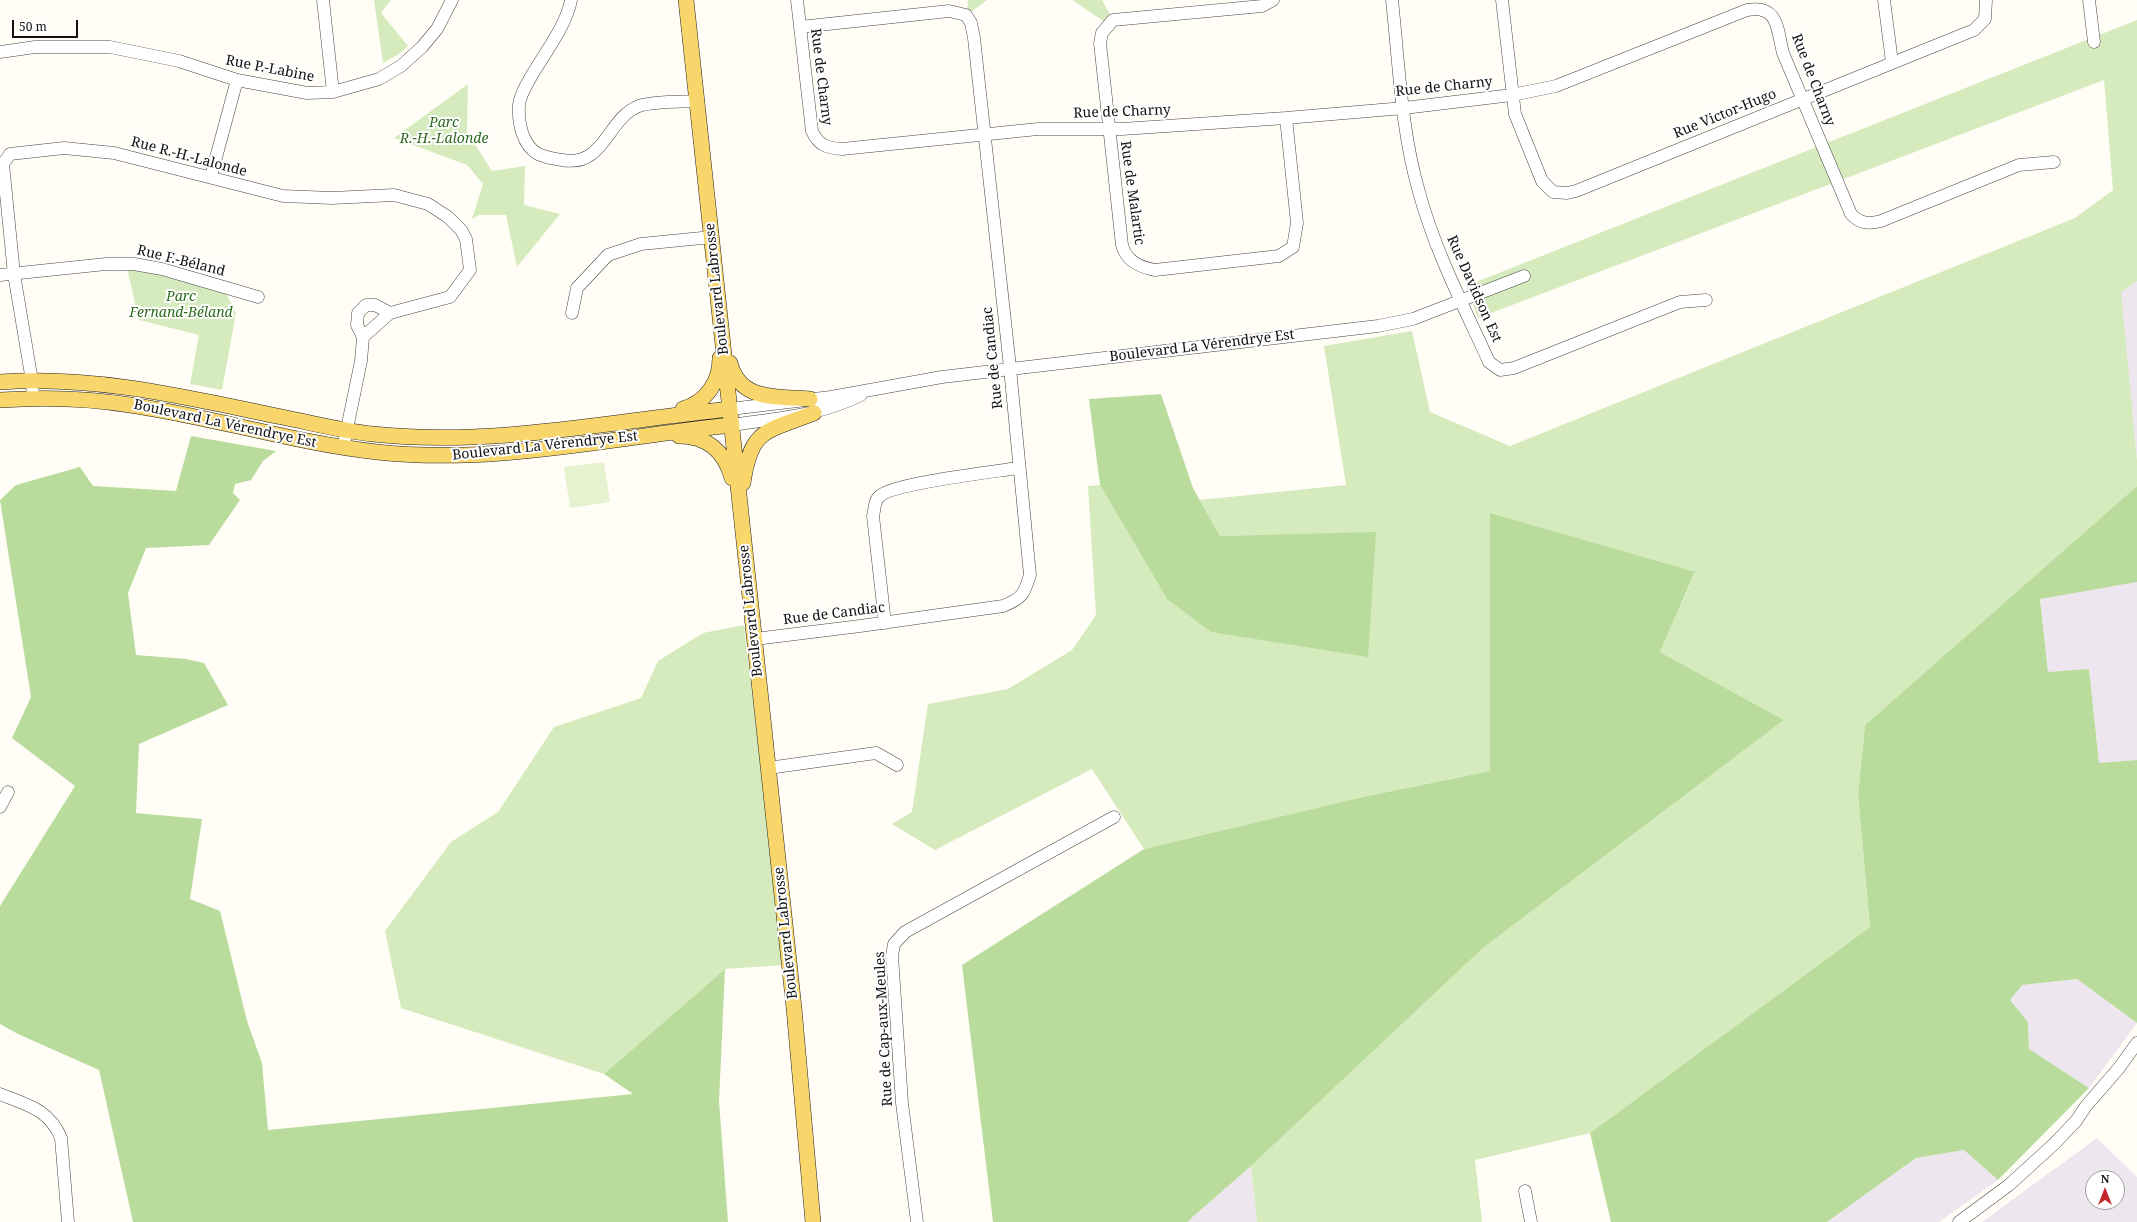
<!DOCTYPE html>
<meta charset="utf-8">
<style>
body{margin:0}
#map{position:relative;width:2137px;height:1222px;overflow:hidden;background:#fffdf5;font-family:"Noto Serif",serif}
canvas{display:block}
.north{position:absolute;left:2085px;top:1170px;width:40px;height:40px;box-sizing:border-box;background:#fff;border:1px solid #a0a0a0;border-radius:50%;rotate:0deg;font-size:11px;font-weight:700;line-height:16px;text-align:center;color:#111}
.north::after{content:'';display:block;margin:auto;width:14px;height:18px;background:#c4262e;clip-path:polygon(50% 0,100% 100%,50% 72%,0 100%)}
.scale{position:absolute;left:12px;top:20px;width:66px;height:18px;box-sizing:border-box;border:2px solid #111;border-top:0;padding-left:5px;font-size:12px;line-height:14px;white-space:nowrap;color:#111;-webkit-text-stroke:3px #fff;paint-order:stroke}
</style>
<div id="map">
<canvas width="2137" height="1222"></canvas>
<div class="north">N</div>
<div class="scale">50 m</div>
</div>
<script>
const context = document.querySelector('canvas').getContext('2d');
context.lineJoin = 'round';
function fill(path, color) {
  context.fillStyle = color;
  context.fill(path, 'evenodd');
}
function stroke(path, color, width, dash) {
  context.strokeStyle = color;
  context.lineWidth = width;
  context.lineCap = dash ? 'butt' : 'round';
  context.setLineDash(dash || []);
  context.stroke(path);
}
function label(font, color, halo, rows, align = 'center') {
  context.font = font + ' "Noto Serif",serif';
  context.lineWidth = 4;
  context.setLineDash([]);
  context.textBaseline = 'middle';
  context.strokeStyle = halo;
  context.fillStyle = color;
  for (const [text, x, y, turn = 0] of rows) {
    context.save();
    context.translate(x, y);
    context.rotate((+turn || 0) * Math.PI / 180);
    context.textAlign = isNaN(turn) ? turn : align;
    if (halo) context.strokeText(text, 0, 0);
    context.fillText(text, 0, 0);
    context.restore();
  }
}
fill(new Path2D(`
 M2137,281V460L2120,292Z
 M2137,582V760L2099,763L2089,670L2048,672L2040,598Z
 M2077,979L2137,1023L2089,1088L2029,1049L2028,1022L2010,1000L2022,985Z
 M2097,1138L2137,1177V1222H1982ZM2093,1178H2117V1202H2093Z
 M1964,1150L1998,1180L1939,1222H1827L1916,1158Z
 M1251,1166L1257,1222H1187Z`), '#eee6ef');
fill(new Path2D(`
 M374,0H391L381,13L408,46L399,54L383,63Z
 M968,0H987L967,15Z
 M1072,0H1102L1113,20L1108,24Z
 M2137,20V281L2121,292L2137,460V486L1865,725L1858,795L1870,927L1590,1133L1475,1160L1482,1222H1257L1251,1166L1483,948L1784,720L1660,652L1695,573L1490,513V771L1358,798L1144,849L1092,769L935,850L892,824L912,812L928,704L1008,689L1072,650L1096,615L1088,486L1100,485L1167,599L1376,533L1220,536L1200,500L1346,485L1324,346L1412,331L1430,412L1510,446L2075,218L2113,190L2104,80L1478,318L1466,286Z
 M468,84L467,132L492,171L525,166L524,205L560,214L517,267L506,215H479L472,219L483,184L467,165L394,138Z
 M127,268L146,271L218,290L227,295L236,313L222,390L190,384L199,335L139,320Z
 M744,625L784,965L725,969L604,1074L401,1008L385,931L451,842L498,812L554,727L641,698L658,661L703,633Z`), '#d5ebbd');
fill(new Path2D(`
 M1161,394L1193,488L1220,536L1376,532L1368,657L1211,632L1167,599L1100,485L1089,399Z
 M191,436L276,451L263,461L251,480L235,484L233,493L240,500L209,545L146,548L128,593L136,655L186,659L204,663L228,705L139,744L136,813L202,819L190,899L220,911L247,1021L262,1063L268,1130L633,1094L604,1074L725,969L719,1101L728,1222H133L99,1070L18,1034L0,1024V906L75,786L12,738L31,697L0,500L16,485L80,467L93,486L176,491Z
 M2137,486V582L2040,599L2048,672L2089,669L2099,763L2137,760V1023L2077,979L2022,985L2010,1000L2028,1022L2029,1049L2089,1088L1998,1180L1964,1150L1916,1158L1827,1222H1611L1590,1133L1870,927L1858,795L1865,725Z
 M1490,513L1695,572L1660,652L1784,720L1483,948L1251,1166L1187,1222H993L962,965L1144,849L1358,798L1490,771Z`), '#b9dc9c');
fill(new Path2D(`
 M604,462L610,502L570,508L564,467Z`), '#e6f2cf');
const minor = new Path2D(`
 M323,0L333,92
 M571,0C567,24 545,53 532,75C527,84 520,94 519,105C518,122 522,145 538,154C545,157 554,159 562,160C605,168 607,118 639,106C654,101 681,102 697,101
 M797,0L812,131C818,145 827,148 842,149L1038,129H1122L1286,118L1404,108L1512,95L1556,86L1747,10C1779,4 1777,30 1783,53L1851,214C1860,224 1869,224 1881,221L2019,165L2054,162
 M1273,0L1262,6L1113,20L1102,33L1100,43L1122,245C1126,261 1139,267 1155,270L1279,256L1293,247L1297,223L1286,118
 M1392,0C1399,64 1401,130 1419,192C1435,251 1464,307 1489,362L1500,370L1514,368L1680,302L1706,300
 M1502,0L1515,114L1542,181L1553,192L1567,193L1576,191L1974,30L1985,19L1986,0
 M1884,0L1892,62
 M2089,0L2094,42
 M0,52L35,47H110L179,61L237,80L307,93L333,92L379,79L401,66L422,47L437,29L452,0
 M211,176L237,80
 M0,275L106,264H134L162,269L258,297
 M572,313L577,288L608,255L641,244L712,237
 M363,337L357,325L358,313L366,305H375L390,313
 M33,398L32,381L14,274L3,164L10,154L64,148L114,153L283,196L332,198L394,195L428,204L448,217L461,230L466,239L470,270L450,297L390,313L363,337L361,361L343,448
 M730,409L831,397L942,377L1378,326L1413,319L1524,276
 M732,425C778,418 818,416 861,395
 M885,623L873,516C875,509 874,500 880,496C894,483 993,472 1018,468
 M755,639L860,626L1003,606C1023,598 1024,594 1030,575L1009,358L974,38L971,23L966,15L949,11L800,27
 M768,768L876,753L897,765
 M0,807L8,792
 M0,1094C27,1105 49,1109 61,1138L68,1222
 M1525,1191L1531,1222
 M917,1222L902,1103L892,956L894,944L905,932L1114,817
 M1959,1222L2009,1185L2054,1144L2076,1121L2086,1106L2119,1068L2137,1043`);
const major = new Path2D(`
 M686,0L794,1008L813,1222
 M730,363C740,402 778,396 810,399
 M0,382C96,375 189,398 282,417C312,423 342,431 373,434C492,447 611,421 730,409
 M0,400C43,397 87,398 130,405C213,417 294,443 377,452C496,465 614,437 732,425
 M683,409C706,402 720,382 720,358
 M679,436C707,436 725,452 732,478
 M743,483C751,428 766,432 814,413`);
stroke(minor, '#444', 13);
stroke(major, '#222', 16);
stroke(minor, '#fff', 12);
stroke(major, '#f9d66b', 15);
label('14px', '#111', '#fff', [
 ["Rue P.-Labine",270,69,11],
 ["Rue de Charny",821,77,83],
 ["Rue de Charny",1813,80,69],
 ["Rue de Charny",1444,87,-6],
 ["Rue de Charny",1122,112,-2],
 ["Rue Victor-Hugo",1725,114,-22],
 ["Rue R.-H.-Lalonde",189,157,15],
 ["Rue de Malartic",1132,193,82],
 ["Rue F.-Béland",181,261,14],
 ["Boulevard Labrosse",717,289,-96],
 ["Rue Davidson Est",1474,289,66],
 ["Boulevard La Vérendrye Est",1202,346,-7],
 ["Rue de Candiac",993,358,-96],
 ["Boulevard La Vérendrye Est",225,424,12],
 ["Boulevard La Vérendrye Est",545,446,-6],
 ["Boulevard Labrosse",751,611,-96],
 ["Rue de Candiac",834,614,-7],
 ["Boulevard Labrosse",786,933,-96],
 ["Rue de Cap-aux-Meules",884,1029,-93]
]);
label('italic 14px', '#2f6b1f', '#fff', [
 ["Parc",444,123],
 ["R.-H.-Lalonde",444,139],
 ["Parc",181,297],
 ["Fernand-Béland",181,313]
]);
</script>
